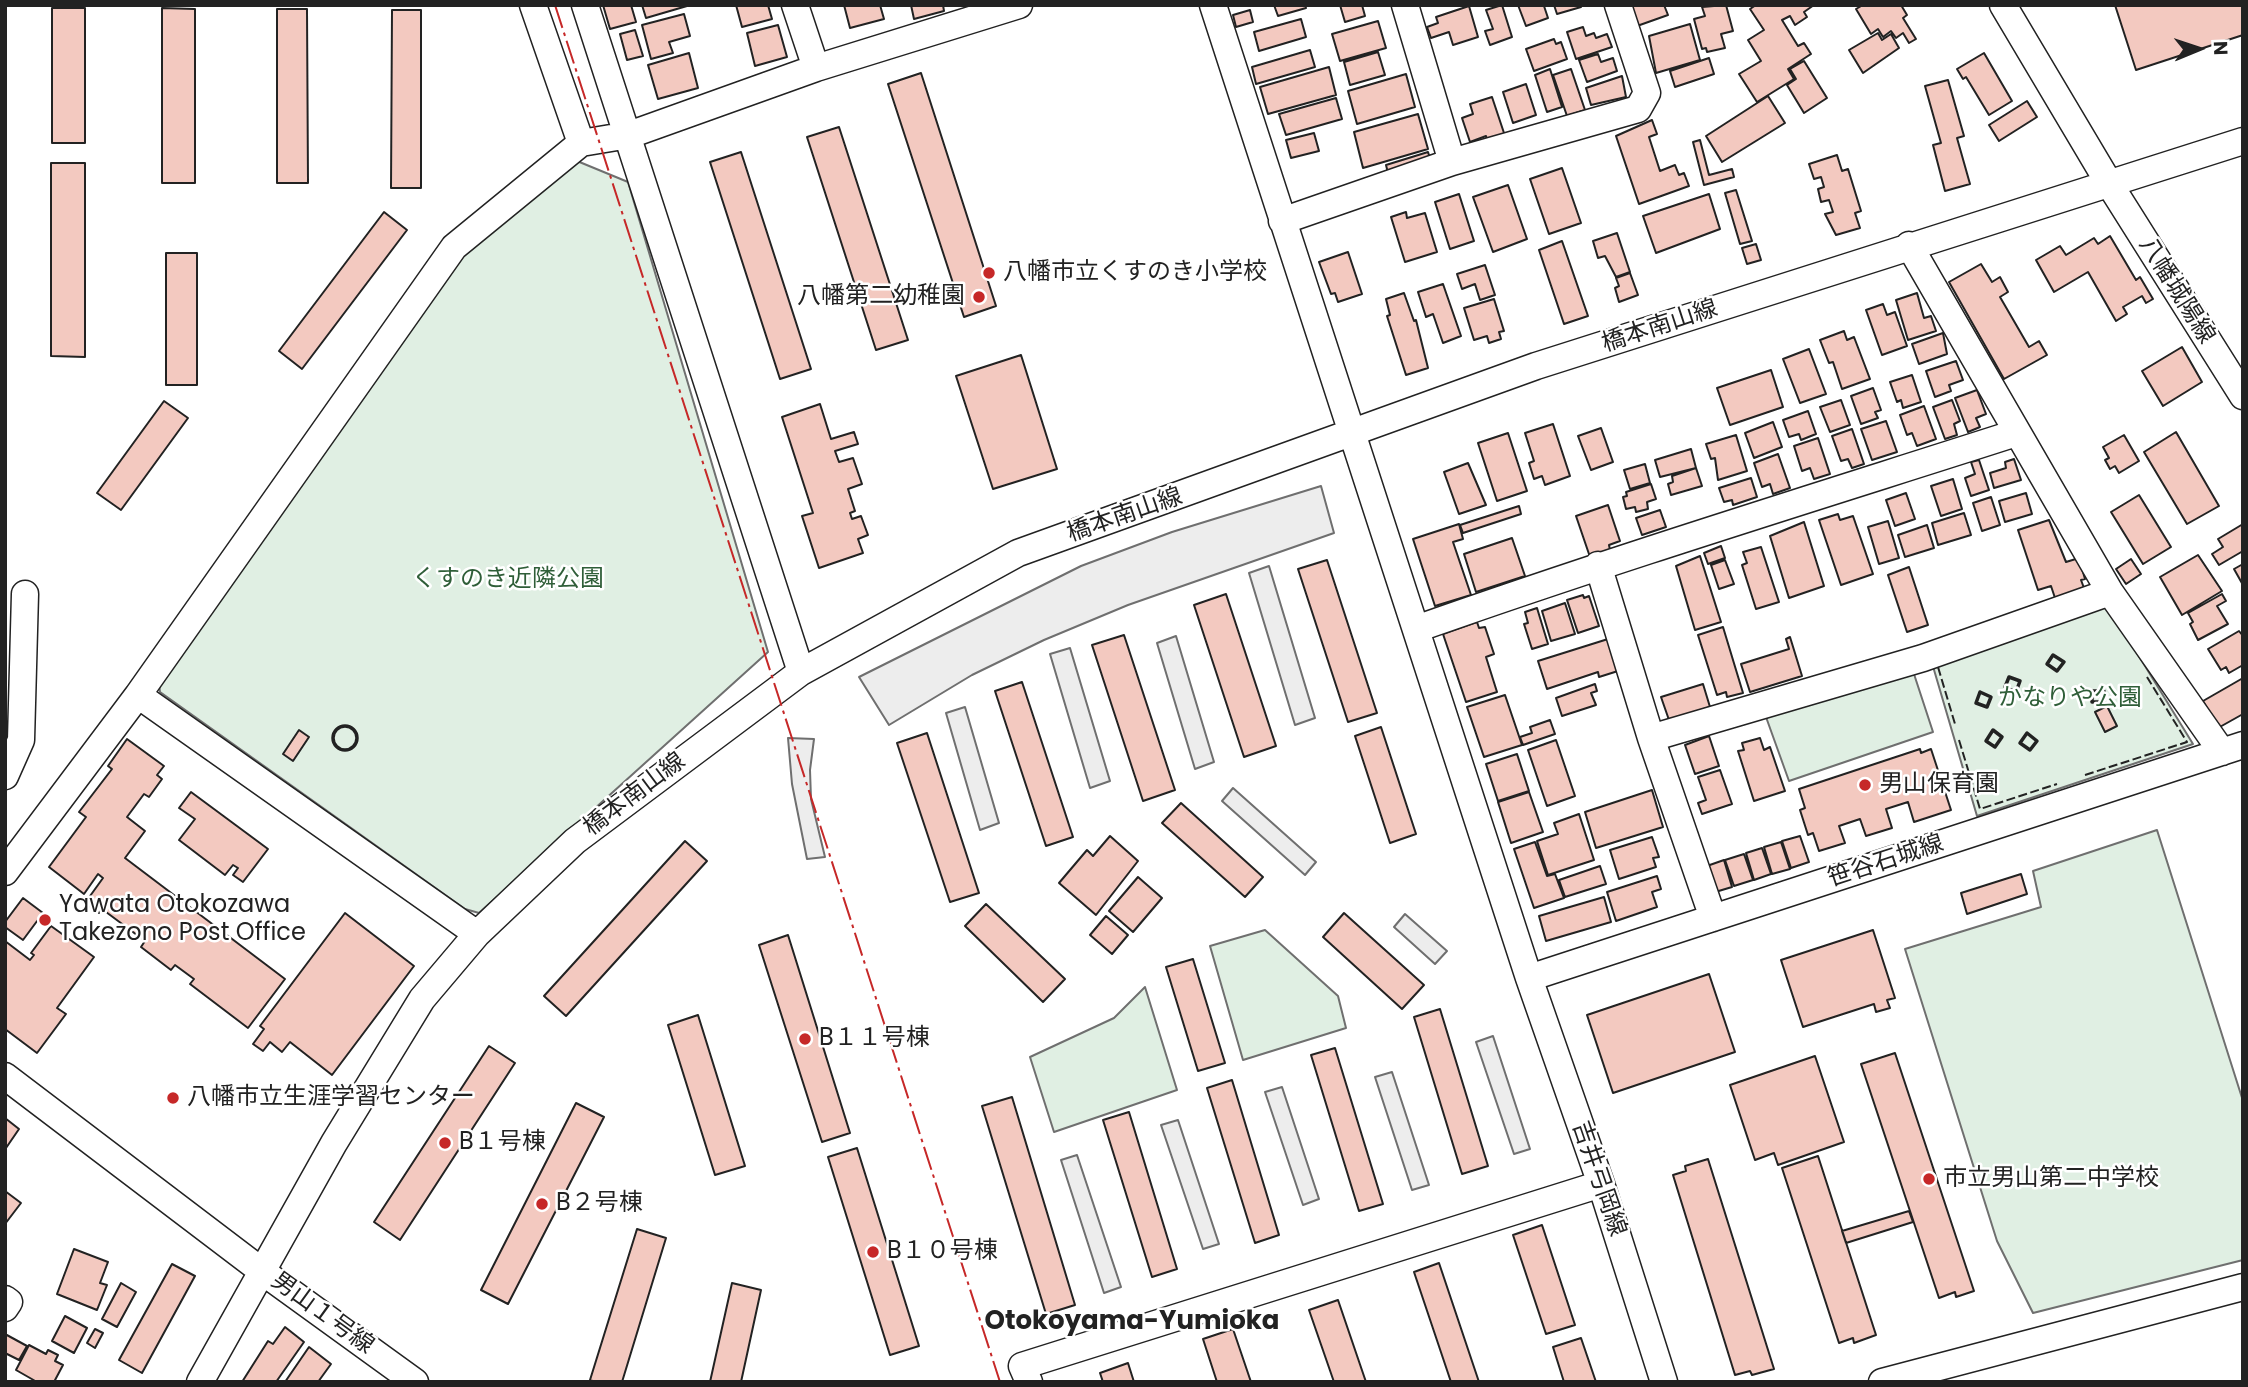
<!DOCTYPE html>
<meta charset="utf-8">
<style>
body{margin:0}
#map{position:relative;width:2248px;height:1387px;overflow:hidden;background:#fff;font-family:Poppins,sans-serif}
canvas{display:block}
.frame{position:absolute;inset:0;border:7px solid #222;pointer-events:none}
.north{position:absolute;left:2164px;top:14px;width:70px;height:70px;-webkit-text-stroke:5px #fff;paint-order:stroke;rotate:88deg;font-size:19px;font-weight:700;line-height:28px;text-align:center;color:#222}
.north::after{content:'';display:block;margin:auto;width:24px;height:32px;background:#222;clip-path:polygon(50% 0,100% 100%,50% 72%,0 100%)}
</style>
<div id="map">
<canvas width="2248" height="1387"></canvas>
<div class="frame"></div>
<div class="north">N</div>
</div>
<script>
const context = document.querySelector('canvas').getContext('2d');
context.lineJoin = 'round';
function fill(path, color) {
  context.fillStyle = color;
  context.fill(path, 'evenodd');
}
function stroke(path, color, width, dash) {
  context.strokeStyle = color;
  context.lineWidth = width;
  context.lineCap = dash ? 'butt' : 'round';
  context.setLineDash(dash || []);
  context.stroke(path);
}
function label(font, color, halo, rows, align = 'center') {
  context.font = font + ' Poppins,"Noto Sans JP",sans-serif';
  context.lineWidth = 5;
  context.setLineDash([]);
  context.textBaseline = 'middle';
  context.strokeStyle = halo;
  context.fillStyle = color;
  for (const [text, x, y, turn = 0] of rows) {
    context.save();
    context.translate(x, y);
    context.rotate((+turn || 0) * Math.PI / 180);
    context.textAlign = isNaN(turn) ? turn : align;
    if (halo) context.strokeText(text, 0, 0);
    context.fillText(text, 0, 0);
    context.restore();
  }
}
const green = new Path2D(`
 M577,161L628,182L768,652L479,913L465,909L160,692L158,676L464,254Z
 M2105,601L2193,744L1977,816L1932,663Z
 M1913,671L1933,732L1789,781L1766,717Z
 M2157,830L2243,1101V1260L2033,1313L1997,1241L1905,949L2041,907L2033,871Z
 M1265,930L1338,996L1346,1028L1243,1060L1210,946Z
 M1145,987L1177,1090L1054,1132L1030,1057L1114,1018Z`);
fill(green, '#e0efe3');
stroke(green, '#6f6f6f', 2);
const parking = new Path2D(`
 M1321,486L1334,533L1128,605L1044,640L972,675L889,725L859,677L1081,566L1172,532Z
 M1269,566L1315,718L1295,725L1249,573Z
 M1176,636L1214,762L1195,769L1157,643Z
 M1070,648L1110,781L1090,788L1050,654Z
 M965,707L999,823L980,830L946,713Z
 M788,738L814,739L810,770L811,799L825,857L807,859L792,784Z
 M1233,788L1316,862L1305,875L1222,801Z
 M1405,914L1447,951L1435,964L1394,927Z
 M1493,1036L1530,1149L1514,1154L1476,1042Z
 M1392,1072L1429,1185L1412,1190L1375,1077Z
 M1282,1087L1319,1199L1303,1205L1265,1092Z
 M1178,1120L1219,1244L1203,1249L1161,1125Z
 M1077,1155L1121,1287L1104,1293L1061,1160Z`);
fill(parking, '#ededed');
stroke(parking, '#6f6f6f', 2);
const building = new Path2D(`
 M603,5H631L636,22L610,29Z
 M642,5H686L687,6L646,18Z
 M736,5H768L772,19L742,27Z
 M844,5H880L884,19L850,28Z
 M911,5H943L944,11L914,19Z
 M1274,5H1305L1306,8L1278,16Z
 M1340,5H1362L1365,16L1345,22Z
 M1502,5L1512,37L1490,45L1485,31L1493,29L1486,10Z
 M1518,5H1546L1544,6L1548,18L1526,26Z
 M1554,5H1580L1581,7L1557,14Z
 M1630,5H1664L1668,15L1637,26Z
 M1726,5L1733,31L1721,34L1725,48L1707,52L1706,48L1702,49L1694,19L1705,16L1702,7Z
 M1756,5H1814L1804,12L1807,17L1795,25L1790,16L1782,20L1798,46L1804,43L1811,54L1788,69L1794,79L1757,102L1739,74L1761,61L1748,40L1764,30L1750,9Z
 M1863,5H1901L1907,15L1903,18L1916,39L1909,43L1903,33L1896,38L1891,31L1883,37L1878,29L1871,34L1856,9Z
 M2115,5H2243V35L2136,70Z
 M1469,6L1478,37L1453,45L1449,32L1431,38L1427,27L1438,23L1436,17Z
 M52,8H85V143H52Z
 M162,8L195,9V183H162Z
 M277,9H307L308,183H277Z
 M392,10H421V188H391Z
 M1250,10L1253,22L1236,27L1233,15Z
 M684,14L690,36L669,42L673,53L651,59L642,25Z
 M1301,19L1306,37L1259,51L1254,32Z
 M1378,21L1386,48L1340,61L1332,34Z
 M1690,24L1700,60L1656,73L1649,36Z
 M778,25L787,57L755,66L747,33Z
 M1583,27L1586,36L1594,33L1596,38L1607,34L1612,47L1576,59L1567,32Z
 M635,30L643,56L627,60L620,34Z
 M1878,33L1882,40L1891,34L1899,48L1863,73L1849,50Z
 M1554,39L1556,44L1561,42L1567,59L1534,71L1526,49Z
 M1310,50L1315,67L1256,84L1252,67Z
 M1378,52L1385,75L1350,85L1344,62Z
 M689,53L698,88L658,99L648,65Z
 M1984,53L2012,101L1989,115L1966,77L1963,79L1957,69Z
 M1598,54L1601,62L1613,58L1617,71L1587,82L1579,60Z
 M1709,58L1714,74L1675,87L1670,71Z
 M1804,61L1827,98L1804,113L1787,85L1796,79L1790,69Z
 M1329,67L1336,95L1268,114L1260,87Z
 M1550,69L1562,107L1547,112L1535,75Z
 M1571,69L1585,110L1567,116L1553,75Z
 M921,73L996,306L964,317L888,84Z
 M1406,74L1415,107L1357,124L1348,91Z
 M1622,76L1626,97L1591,105L1586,88Z
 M1948,80L1964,136L1957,138L1970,184L1945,191L1933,145L1941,143L1925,86Z
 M1526,84L1536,115L1513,123L1503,92Z
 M1768,96L1785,123L1722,162L1706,136Z
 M1492,97L1506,139L1488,144L1486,136L1470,142L1462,118L1473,114L1470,104Z
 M1336,98L1342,119L1286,135L1279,114Z
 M2027,101L2037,117L1999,141L1989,125Z
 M1418,114L1428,149L1363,168L1354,132Z
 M1652,120L1657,134L1649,137L1660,171L1675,165L1679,175L1684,173L1689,186L1639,204L1616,136Z
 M839,127L908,340L876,350L807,137Z
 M1314,133L1319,151L1291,158L1286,140Z
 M1700,140L1709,175L1732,169L1734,177L1704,185L1693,142Z
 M741,152L811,369L780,379L710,162Z
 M1428,152L1432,165L1389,177L1386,165Z
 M1837,155L1842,171L1848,169L1861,211L1855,213L1860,228L1836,235L1825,214L1833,212L1829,200L1821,202L1818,189L1824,187L1821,177L1814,179L1809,164Z
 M51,163H85V357L51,356Z
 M1562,168L1581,223L1549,234L1530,179Z
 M1508,185L1527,239L1493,252L1473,197Z
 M1736,190L1752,241L1740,244L1725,193Z
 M1459,194L1474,241L1450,249L1435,202Z
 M1709,194L1720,229L1656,253L1643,216Z
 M384,212L407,230L302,369L279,351Z
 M1406,212L1407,218L1425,213L1437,252L1405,262L1391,217Z
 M1617,233L1630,272L1616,277L1605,256L1598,258L1593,241Z
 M2110,236L2136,280L2140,277L2153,299L2146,303L2142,296L2123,307L2127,314L2116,321L2088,272L2054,292L2036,260L2060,246L2066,255L2094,238L2098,244Z
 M1562,241L1588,316L1564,324L1539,250Z
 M1756,244L1761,260L1747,264L1742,248Z
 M1348,252L1362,294L1338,302L1335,293L1331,294L1319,262Z
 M166,253H197V385H166Z
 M1981,264L1992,282L2000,277L2008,292L2000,297L2029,347L2039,341L2047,355L2004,379L1949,282Z
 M1485,265L1495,295L1480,300L1475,284L1462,289L1457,274Z
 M1630,273L1638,295L1619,302L1615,288L1619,286L1616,278Z
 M1443,284L1461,336L1443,343L1433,314L1426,317L1418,292Z
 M1404,293L1414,321L1416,320L1428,368L1406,375L1387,316L1390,315L1386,299Z
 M1917,293L1924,318L1931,316L1936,331L1908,340L1896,300Z
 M1494,299L1504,331L1499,332L1501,339L1489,343L1487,336L1474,340L1464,308Z
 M1883,304L1887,315L1895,312L1907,346L1882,355L1866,310Z
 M1844,331L1847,340L1854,337L1870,379L1842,389L1833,362L1829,363L1820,340Z
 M1943,333L1947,354L1919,364L1912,344Z
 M2182,347L2202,382L2163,406L2142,371Z
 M1809,349L1826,394L1800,403L1783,359Z
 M1021,355L1057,469L993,489L956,376Z
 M1956,361L1963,380L1949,385L1951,391L1935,397L1926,371Z
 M1771,370L1783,407L1730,425L1717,388Z
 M1912,375L1921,402L1903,408L1901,400L1897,402L1890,382Z
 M1873,388L1881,410L1875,412L1878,418L1861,424L1851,396Z
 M1977,390L1986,414L1976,418L1980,427L1968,432L1955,398Z
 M1841,400L1850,425L1830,432L1820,407Z
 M1952,400L1960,421L1954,424L1957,435L1945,439L1933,407Z
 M164,401L188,418L121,510L97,493Z
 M820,404L831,439L854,432L858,444L835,451L839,462L853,458L862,484L848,489L855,511L850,513L852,519L861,516L868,535L858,539L863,553L819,568L802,516L813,513L782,417Z
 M1924,406L1936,439L1917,446L1912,433L1907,435L1900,415Z
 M1808,411L1816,434L1801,440L1799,434L1789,437L1783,420Z
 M1886,421L1897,452L1872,460L1861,429Z
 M1773,422L1782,447L1754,458L1745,433Z
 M1553,424L1570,476L1545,485L1542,476L1534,479L1529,463L1534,461L1525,433Z
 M1601,428L1613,462L1591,470L1578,436Z
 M1852,429L1864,464L1852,468L1848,459L1841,461L1832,436Z
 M2176,432L2219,506L2187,524L2144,452Z
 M1508,433L1527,491L1497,501L1478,443Z
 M1736,435L1747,471L1718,480L1715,458L1711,459L1706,444Z
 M2124,435L2139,461L2119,473L2115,466L2110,469L2105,460L2109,458L2103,447Z
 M1818,438L1830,474L1814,479L1810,468L1802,471L1794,446Z
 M1691,449L1696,468L1660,477L1655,460Z
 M1778,454L1790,488L1773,494L1770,484L1762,487L1754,463Z
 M2014,459L2021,480L1994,488L1990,473L2006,468L2005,462Z
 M1979,460L1989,490L1971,496L1965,478L1975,474L1971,462Z
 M1468,463L1486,505L1459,514L1444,472Z
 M1645,464L1650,483L1630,489L1624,470Z
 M1696,468L1702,486L1671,495L1668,484L1673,482L1672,476Z
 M1751,478L1757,497L1733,505L1732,500L1724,502L1719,488Z
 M1953,479L1962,509L1941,516L1931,486Z
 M1651,484L1656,499L1647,502L1648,509L1636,512L1635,507L1626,509L1623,497L1627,496L1626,492Z
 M1906,493L1915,519L1895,526L1886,500Z
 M2026,493L2032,514L2005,522L1999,501Z
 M2139,495L2171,547L2143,564L2111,512Z
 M1991,497L2000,525L1982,531L1973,503Z
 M1608,505L1620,541L1609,545L1610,550L1590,557L1576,516Z
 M1519,506L1521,514L1463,533L1460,525Z
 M1660,510L1666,527L1642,535L1636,518Z
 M1964,513L1971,535L1938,545L1932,523Z
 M1838,514L1840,520L1853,516L1873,574L1841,585L1819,520Z
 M2049,520L2066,562L2079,558L2085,579L2081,580L2084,588L2055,598L2051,586L2038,590L2018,530Z
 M1888,521L1899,558L1879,564L1868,527Z
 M1804,522L1824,586L1789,598L1770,536Z
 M1459,524L1463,539L1453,542L1471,595L1435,606L1413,539Z
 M2243,524V551L2219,565L2212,554L2223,547L2218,539Z
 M1927,525L1934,548L1905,557L1898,535Z
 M1512,538L1525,576L1476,592L1464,554Z
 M1721,546L1725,558L1708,564L1704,553Z
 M1761,547L1779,602L1756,609L1742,565L1747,563L1743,552Z
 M2198,555L2222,591L2182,615L2160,577Z
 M1700,556L1721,622L1695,630L1676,566Z
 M2131,559L2141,574L2126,584L2116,569Z
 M1327,560L1377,713L1348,722L1298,569Z
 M1725,560L1734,584L1719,589L1711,565Z
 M2243,564V585L2234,569Z
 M1909,567L1928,625L1907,632L1888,575Z
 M1226,594L1276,746L1244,757L1194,605Z
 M2222,594L2226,601L2217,606L2228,624L2198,640L2190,624L2193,622L2188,613Z
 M1583,595L1584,598L1589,596L1599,626L1578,633L1567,600Z
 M1565,603L1575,634L1551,641L1542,611Z
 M1537,608L1548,644L1532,649L1524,624L1528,623L1525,612Z
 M1477,622L1479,628L1485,627L1494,654L1486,657L1497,692L1466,702L1443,634Z
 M1723,627L1743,693L1727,697L1726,692L1717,695L1698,635Z
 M2239,631L2243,636V665L2229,673L2226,667L2221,670L2208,649Z
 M1124,635L1175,790L1143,801L1092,645Z
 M1790,637L1802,676L1750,692L1741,664L1789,649L1786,639Z
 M1608,639L1618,671L1599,677L1598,672L1547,689L1538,661Z
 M2243,678V714L2218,728L2203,701Z
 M1022,682L1073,837L1046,846L995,691Z
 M1595,684L1597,691L1591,693L1596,705L1562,716L1556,698Z
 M1703,684L1710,707L1669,720L1661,697Z
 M1505,695L1522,745L1484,757L1467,707Z
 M2107,706L2117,726L2105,732L2095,712Z
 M1550,720L1555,734L1523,745L1520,737L1532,733L1530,727Z
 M1381,727L1416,834L1390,843L1355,736Z
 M299,730L309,737L293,761L283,754Z
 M927,733L979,893L950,902L897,743Z
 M1709,736L1719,766L1695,774L1685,745Z
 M1760,738L1764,750L1770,747L1785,791L1754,801L1738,751L1744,750L1742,743Z
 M127,739L164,766L157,775L162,779L149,797L144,794L127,817L145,831L125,858L285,979L248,1028L190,984L194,979L175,965L171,970L141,947L145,941L102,909L99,913L85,903L103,878L98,874L84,894L49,867L86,817L79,812L112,769L108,766Z
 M1556,740L1575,796L1547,806L1528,750Z
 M1920,749L1921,753L1931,749L1951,810L1914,822L1908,802L1886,809L1892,828L1866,836L1860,819L1839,826L1845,843L1819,851L1813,833L1808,835L1800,810L1805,808L1799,789Z
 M1517,754L1529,791L1498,801L1486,764Z
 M1720,770L1732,804L1702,814L1698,803L1706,800L1698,777Z
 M1652,790L1663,827L1596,848L1585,812Z
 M191,792L268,849L243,882L233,875L238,868L233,865L225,875L179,840L195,819L179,808Z
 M1529,792L1543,832L1511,843L1498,802Z
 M1181,803L1263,877L1245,897L1162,823Z
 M1579,814L1594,860L1548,875L1537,841L1558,834L1554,823Z
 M1110,836L1138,861L1096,915L1059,883L1087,850L1093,856Z
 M1800,836L1809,862L1791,868L1782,841Z
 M1652,837L1659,857L1653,858L1656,867L1619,879L1610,850Z
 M685,841L707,861L566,1016L544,996Z
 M1535,842L1547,876L1555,874L1564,898L1534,908L1514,849Z
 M1781,842L1790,869L1772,874L1764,847Z
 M1762,848L1771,874L1754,880L1746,853Z
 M1744,854L1753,880L1734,886L1725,860Z
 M1724,860L1732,887L1712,893L1704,867Z
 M1600,866L1606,884L1565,897L1559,880Z
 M2021,874L2027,894L1967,914L1961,893Z
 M1657,876L1661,889L1652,892L1657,907L1616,921L1607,892Z
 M1138,877L1162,898L1133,932L1109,911Z
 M1604,897L1611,922L1546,941L1539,916Z
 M23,898L43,913L23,940L5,927V922Z
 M986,904L1065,979L1043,1002L965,926Z
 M345,913L414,966L332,1075L290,1042L282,1052L270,1042L263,1051L253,1044L264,1029L260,1026Z
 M1344,913L1424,985L1402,1009L1323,937Z
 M1106,916L1128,935L1112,954L1090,935Z
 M51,926L94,957L57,1008L66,1014L37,1053L5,1029V941L30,960L34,955L31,953Z
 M1873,930L1895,998L1887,1000L1890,1008L1876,1012L1874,1004L1803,1027L1781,960Z
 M788,935L850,1133L822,1142L759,945Z
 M1193,959L1225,1063L1198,1071L1166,967Z
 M1709,974L1735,1052L1613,1093L1587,1015Z
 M1440,1009L1488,1166L1462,1174L1414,1017Z
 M698,1015L745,1166L715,1175L668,1025Z
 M489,1046L515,1063L400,1240L374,1222Z
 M1335,1048L1383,1204L1359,1211L1311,1055Z
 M1895,1053L1974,1291L1956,1297L1955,1292L1939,1298L1861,1064Z
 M1815,1056L1844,1142L1778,1165L1774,1153L1755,1160L1730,1085Z
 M1232,1080L1279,1235L1255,1243L1207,1088Z
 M1012,1097L1075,1305L1046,1314L982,1106Z
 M576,1103L604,1117L508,1304L481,1290Z
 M1129,1112L1177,1269L1152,1277L1103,1120Z
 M5,1118L19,1129L6,1148L5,1147Z
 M857,1148L919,1346L890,1355L828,1157Z
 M1818,1156L1876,1335L1854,1343L1853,1338L1839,1343L1782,1168Z
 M1708,1159L1774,1369L1752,1375L1750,1371L1735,1375L1673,1175L1686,1171L1685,1166Z
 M5,1191L21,1203L5,1224Z
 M1909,1211L1913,1222L1846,1243L1842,1231Z
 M1542,1225L1575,1325L1546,1334L1513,1235Z
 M637,1229L666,1238L622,1382H595L590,1380Z
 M74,1249L108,1262L100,1283L107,1285L97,1310L57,1294Z
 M1439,1263L1479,1382H1451L1414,1272Z
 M172,1264L195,1276L142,1373L119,1360Z
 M121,1283L136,1292L117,1327L102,1319Z
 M732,1283L761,1290L741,1382H710Z
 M1338,1300L1366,1382H1334L1309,1310Z
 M65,1316L87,1328L74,1353L52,1341Z
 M285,1327L304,1342L276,1382H242L268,1341L273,1344Z
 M95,1329L103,1333L95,1348L87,1343Z
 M1233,1329L1251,1382H1217L1203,1339Z
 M5,1334L27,1346L19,1360L5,1353Z
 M1581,1338L1596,1382H1564L1553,1347Z
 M29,1345L46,1354L48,1350L58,1355L55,1361L63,1365L54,1382H37L16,1370Z
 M309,1347L331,1364L318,1382H285Z
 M1128,1363L1134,1382H1103L1100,1373Z`);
fill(building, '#f3c9c0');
stroke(building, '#222', 2);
const minor = new Path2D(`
 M533,5L581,143
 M585,5L801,672
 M795,5L816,68
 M1213,5L1529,978L1601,1184L1664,1382
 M1405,5L1452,162
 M2003,5L2110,185L2243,396
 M1282,221L1452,162L1638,109L1647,93L1618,5
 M1909,245L2110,592L2222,752
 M1598,565L1651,738L1713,918
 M1416,629C1614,559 1816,497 2016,433
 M138,695L477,934
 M1651,738L1923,658L2110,592
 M5,776L21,740L25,594
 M5,872L138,695L454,247L581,143L629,135L816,68L1019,5
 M1529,978L2243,745
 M5,1076L263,1272L415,1382
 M5,1299L9,1302L5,1308
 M200,1382L334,1143L422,999L477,934L575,841L801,672L1018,553L1536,366L2243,141
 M1029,1382L1022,1366L1601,1184
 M1882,1382L2243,1287`);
stroke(minor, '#222', 29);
stroke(minor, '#fff', 26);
stroke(new Path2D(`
 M1938,667L1955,724
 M1959,740L1980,809L2057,784
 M2085,775L2187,742L2147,677`), '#222', 2, [9, 3.5]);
stroke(new Path2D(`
 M2053,655L2064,662L2057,671L2047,664Z
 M2009,677L2020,681L2016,692L2005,687Z
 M2092,691H2104V702H2092Z
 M1980,692L1991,697L1987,707L1976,703Z
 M333 738a12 12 0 1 1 24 0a12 12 0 1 1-24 0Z
 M1993,730L2002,737L1995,747L1986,741Z
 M2027,733L2037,741L2030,750L2020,743Z`), '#222', 3.5);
stroke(new Path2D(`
 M555,5L1000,1382`), '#c62828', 2, [24, 5, 3.5, 5]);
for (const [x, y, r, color] of [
 [989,273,7,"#c62828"],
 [979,297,7,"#c62828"],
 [1865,785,7,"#c62828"],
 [45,920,7,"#c62828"],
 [805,1039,7,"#c62828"],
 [173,1098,7,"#c62828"],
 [445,1143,7,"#c62828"],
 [1929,1179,7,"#c62828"],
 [542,1204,7,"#c62828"],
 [873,1252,7,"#c62828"]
]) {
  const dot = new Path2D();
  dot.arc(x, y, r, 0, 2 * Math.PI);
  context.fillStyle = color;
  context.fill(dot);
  stroke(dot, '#fff', 2.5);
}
label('24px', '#222', '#fff', [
 ["八幡市立くすのき小学校",1003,273],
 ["八幡第二幼稚園",965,297,"right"],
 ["男山保育園",1879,785],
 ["Yawata Otokozawa",59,906],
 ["Takezono Post Office",59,934],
 ["B１１号棟",819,1039],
 ["八幡市立生涯学習センター",187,1098],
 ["B１号棟",459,1143],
 ["市立男山第二中学校",1943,1179],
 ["B２号棟",556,1204],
 ["B１０号棟",887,1252]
], 'left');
label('24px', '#222', '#fff', [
 ["八幡城陽線",2176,291,58],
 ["橋本南山線",1660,327,-18],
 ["橋本南山線",1125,516,-19],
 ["橋本南山線",635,795,-37],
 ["笹谷石城線",1886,862,-18],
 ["吉井弓岡線",1598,1179,71],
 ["男山１号線",322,1314,36]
]);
label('24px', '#2f5e38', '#fff', [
 ["くすのき近隣公園",508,580],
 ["かなりや公園",2070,699]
]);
label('bold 26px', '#222', '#fff', [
 ["Otokoyama-Yumioka",1132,1322]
]);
</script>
